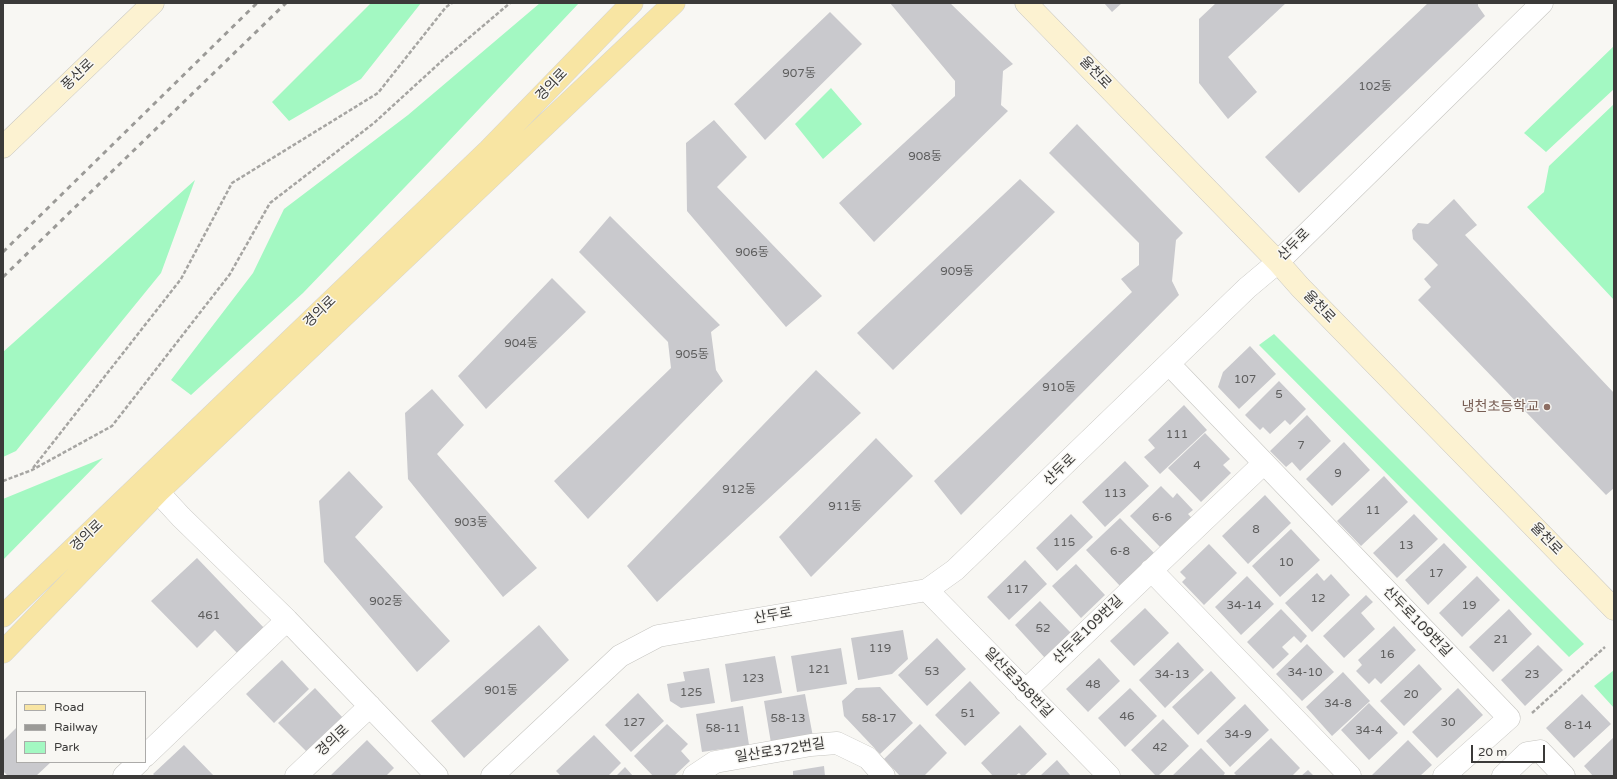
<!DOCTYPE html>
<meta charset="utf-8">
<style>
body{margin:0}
#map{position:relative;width:1617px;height:779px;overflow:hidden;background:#f8f7f3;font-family:"Varela Round",sans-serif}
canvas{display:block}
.frame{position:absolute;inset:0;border:4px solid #3b3a39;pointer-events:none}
.legend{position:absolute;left:16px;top:691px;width:130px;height:72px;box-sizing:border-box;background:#f8f7f3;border:1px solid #acaba9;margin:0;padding:5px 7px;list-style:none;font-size:12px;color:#3b3a39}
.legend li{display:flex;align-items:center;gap:8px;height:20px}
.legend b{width:20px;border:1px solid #acaba9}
.scale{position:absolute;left:1471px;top:745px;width:74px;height:18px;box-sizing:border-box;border:2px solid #3b3a39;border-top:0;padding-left:5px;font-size:12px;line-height:14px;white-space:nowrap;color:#3b3a39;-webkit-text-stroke:3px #f8f7f3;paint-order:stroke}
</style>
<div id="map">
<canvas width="1617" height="779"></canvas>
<div class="frame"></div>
<ul class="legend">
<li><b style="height:5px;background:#f8e5a3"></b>Road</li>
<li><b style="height:5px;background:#9b9a97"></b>Railway</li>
<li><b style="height:11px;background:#a3f8c2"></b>Park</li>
</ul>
<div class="scale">20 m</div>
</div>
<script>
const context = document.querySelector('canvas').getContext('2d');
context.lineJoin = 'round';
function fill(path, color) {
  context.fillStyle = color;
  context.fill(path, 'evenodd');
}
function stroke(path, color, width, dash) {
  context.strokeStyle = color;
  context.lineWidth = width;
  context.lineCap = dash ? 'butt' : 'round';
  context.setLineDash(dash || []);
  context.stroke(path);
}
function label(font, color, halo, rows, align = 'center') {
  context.font = font + ' "Varela Round","Noto Sans KR",sans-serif';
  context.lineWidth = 3;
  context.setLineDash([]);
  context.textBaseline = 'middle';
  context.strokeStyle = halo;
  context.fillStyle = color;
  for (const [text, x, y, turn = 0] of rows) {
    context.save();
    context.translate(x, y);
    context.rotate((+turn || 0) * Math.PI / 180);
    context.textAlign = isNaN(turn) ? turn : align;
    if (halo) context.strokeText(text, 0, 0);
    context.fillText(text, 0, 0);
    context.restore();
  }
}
fill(new Path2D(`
 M371,3H421L361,79L289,121L272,102Z
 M540,3H579L431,160L303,293L191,395L171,380L253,273L284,209L408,115Z
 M1614,46V89L1546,152L1524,133Z
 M831,88L862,124L823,159L795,124Z
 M1614,104V300L1527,207L1544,192L1549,166Z
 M195,180L161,273L16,451L3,457V352Z
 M1274,334L1584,644L1569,657L1259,345Z
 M103,458L3,560V499Z
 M1614,670V708L1594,686Z`), '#a3f8c2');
fill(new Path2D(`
 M890,3H950L1013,64L1003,71L1001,105L1008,111L874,242L839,203L955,96V81Z
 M1104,3H1122L1112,12Z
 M1216,3H1286L1228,57L1257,92L1228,119L1199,83V19Z
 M1428,3H1478V6L1485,16L1299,193L1265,157Z
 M830,12L862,44L765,140L734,104Z
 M714,120L747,157L717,187L822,296L786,327L687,211L686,143Z
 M1077,124L1183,233L1176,240L1172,281L1179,295L961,515L934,481L1132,292L1121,279L1139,265V243L1049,153Z
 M1020,179L1055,212L893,370L857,333Z
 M1454,199L1477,225L1465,235L1614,393V488L1606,495L1418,300L1431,287L1424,279L1438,265L1413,239L1412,230L1418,223L1428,224Z
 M610,216L720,325L711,332L716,370L723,381L588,519L554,481L671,368L668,342L579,252Z
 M552,278L586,312L486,409L458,376Z
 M1250,346L1276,374L1239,409L1218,387L1223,372Z
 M816,370L861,413L657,602L627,566Z
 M1279,381L1306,409L1290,425L1285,420L1270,434L1263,427L1260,430L1245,415Z
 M432,389L464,425L437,454L537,568L503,597L408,479L405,413Z
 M1184,405L1207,430L1160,474L1144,457L1155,448L1148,440Z
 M1307,415L1331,441L1300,471L1292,462L1286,467L1270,451Z
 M1205,433L1230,459L1223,465L1231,473L1201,502L1168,468Z
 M876,438L913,476L811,577L779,537Z
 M1344,442L1370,470L1332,506L1306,479Z
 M1125,461L1149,486L1105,527L1082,502Z
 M349,471L383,507L355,537L450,641L417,672L324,562L319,501Z
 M1384,476L1408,502L1361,546L1337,521Z
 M1161,486L1173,498L1177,493L1193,510L1188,514L1194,520L1162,549L1130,516Z
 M1265,495L1291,523L1248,564L1222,536Z
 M1071,514L1093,537L1057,571L1036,548Z
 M1414,514L1438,539L1397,578L1373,553Z
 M1120,518L1155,554L1121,587L1086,550Z
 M1291,529L1320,560L1280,597L1252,566Z
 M1444,543L1467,567L1428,605L1405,580Z
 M1209,544L1237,573L1204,605L1182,582L1186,578L1180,572Z
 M197,558L266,630L239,655L215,630L197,648L151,601Z
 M1025,560L1047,584L1009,620L987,597Z
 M1076,564L1105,595L1081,618L1052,586Z
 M1317,573L1324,581L1331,574L1350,595L1312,632L1285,603Z
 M1247,576L1274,604L1241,635L1215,607Z
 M1477,576L1500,600L1462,637L1439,613Z
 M1366,595L1373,602L1361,613L1375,629L1344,658L1323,636Z
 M1040,601L1071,633L1045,658L1015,625Z
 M1145,608L1169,633L1134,666L1110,641Z
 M1281,609L1307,636L1301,643L1294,636L1282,647L1289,654L1273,669L1247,642Z
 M1509,609L1532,634L1493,672L1469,647Z
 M539,625L569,660L464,758L431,721Z
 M1394,626L1416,650L1381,684L1375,678L1369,684L1356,671L1362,665L1358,660Z
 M903,630L908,659L892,674L858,680L851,638Z
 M937,638L966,669L927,706L898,675Z
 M1178,642L1204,670L1165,708L1139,680Z
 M1307,644L1334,672L1302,701L1276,674Z
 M1538,645L1563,670L1525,706L1501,680Z
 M841,648L847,684L797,692L791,656Z
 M775,656L782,693L731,702L725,664Z
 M1099,658L1120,681L1088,712L1066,689Z
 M282,660L309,689L274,723L246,694Z
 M1419,664L1442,689L1404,726L1380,701Z
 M709,668L715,703L681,708L670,701L667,684L685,681L683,672Z
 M1211,671L1236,698L1198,735L1172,707Z
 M1343,672L1370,701L1332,736L1306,707Z
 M970,681L1000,713L965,746L935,715Z
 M880,687L913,723L880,754L844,716L842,701L856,688Z
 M315,688L344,719L308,753L278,723Z
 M1130,688L1157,716L1125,747L1098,718Z
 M1458,688L1483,715L1437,758L1412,732Z
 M638,693L664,721L631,752L605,725Z
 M805,694L813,737L771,743L764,701Z
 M1582,694L1611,724L1574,758L1546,728Z
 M1369,703L1398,733L1369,760L1341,730Z
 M1245,704L1269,730L1230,767L1206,741Z
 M743,706L749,745L702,752L696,714Z
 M1163,719L1189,746L1158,776H1156L1131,750Z
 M667,724L688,744L681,751L690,761L674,776H653L634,756Z
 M920,724L947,753L924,776H900L884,759Z
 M1020,725L1047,754L1024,776H1022L1019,773L1015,776H993L981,763Z
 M17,727V762H51L36,776H8L3,771V741Z
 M594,735L621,763L608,776H561L556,771Z
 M1614,737V776H1593L1584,766Z
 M1271,738L1300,768L1292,776H1237L1234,773Z
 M367,740L394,768L386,776H330Z
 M1408,740L1432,765L1420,776H1371Z
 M184,745L214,776H155L153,774Z
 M1201,748L1225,773L1223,776H1172Z
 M1057,760L1071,776H1040Z
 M824,766L825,776H793V771Z
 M625,767L633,776H616Z
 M1308,770L1314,776H1301Z`), '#c9c9cd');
const minor = new Path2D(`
 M1169,364L1509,718L1444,776
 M158,492L181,517L287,620L437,776
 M1151,570L1350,776
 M927,590L1109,776
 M1025,691L1263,464
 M145,756L287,620
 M124,776L139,762
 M296,776L370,706
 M492,776L620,656L658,636L927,590L955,570L1247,288L1278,262L1542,3
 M694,776L715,762L811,745L837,743L868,758L884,776
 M1503,776L1527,753L1540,751L1564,776`);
const secondary = new Path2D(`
 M1026,3L1278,262L1300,287L1614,609
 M3,147L153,3`);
const primary = new Path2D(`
 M3,616L489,150L632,3
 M3,652L158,492L674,3`);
stroke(minor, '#c6c5c1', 23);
stroke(secondary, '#c6c5c1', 23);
stroke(primary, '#d4d4d3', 23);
stroke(new Path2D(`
 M33,468L181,279L232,183L378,93L446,7L452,3
 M3,481L32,470L112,426L230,274L270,203L374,123L444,59L510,3
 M1532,713L1605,647`), '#a6a5a2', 2.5, [4, 2]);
stroke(minor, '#fff', 22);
stroke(secondary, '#fcf2d1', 22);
stroke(primary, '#f8e5a3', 22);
stroke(new Path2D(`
 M3,252L257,3
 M3,277L286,3`), '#9b9a97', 3, [5, 5]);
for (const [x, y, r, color] of [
 [1547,407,4,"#8d6e63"]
]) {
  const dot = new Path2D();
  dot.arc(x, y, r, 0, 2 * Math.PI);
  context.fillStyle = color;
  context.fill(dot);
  stroke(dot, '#f8f7f3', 1.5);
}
label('12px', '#5e5e5e', null, [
 ["907동",799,74],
 ["102동",1375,87],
 ["908동",925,157],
 ["906동",752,253],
 ["909동",957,272],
 ["904동",521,344],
 ["905동",692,355],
 ["107",1245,380],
 ["910동",1059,388],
 ["5",1279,395],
 ["111",1177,435],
 ["7",1301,446],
 ["4",1197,466],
 ["9",1338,474],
 ["912동",739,490],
 ["113",1115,494],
 ["911동",845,507],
 ["11",1373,511],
 ["6-6",1162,518],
 ["903동",471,523],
 ["8",1256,530],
 ["115",1064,543],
 ["13",1406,546],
 ["6-8",1120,552],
 ["10",1286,563],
 ["17",1436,574],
 ["117",1017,590],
 ["12",1318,599],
 ["902동",386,602],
 ["34-14",1244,606],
 ["19",1469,606],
 ["461",209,616],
 ["52",1043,629],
 ["21",1501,640],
 ["119",880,649],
 ["16",1387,655],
 ["121",819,670],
 ["53",932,672],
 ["34-10",1305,673],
 ["34-13",1172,675],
 ["23",1532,675],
 ["123",753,679],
 ["48",1093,685],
 ["901동",501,691],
 ["125",691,693],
 ["20",1411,695],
 ["34-8",1338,704],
 ["51",968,714],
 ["46",1127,717],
 ["58-13",788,719],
 ["58-17",879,719],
 ["127",634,723],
 ["30",1448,723],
 ["8-14",1578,726],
 ["58-11",723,729],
 ["34-4",1369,731],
 ["34-9",1238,735],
 ["42",1160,748]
]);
label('14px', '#3b3a39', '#f8f7f3', [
 ["율천로",1095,73,46],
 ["풍산로",78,75,-44],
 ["경의로",552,85,-46],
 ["산두로",1294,245,-45],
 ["율천로",1319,307,46],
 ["경의로",320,312,-44],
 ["산두로",1060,470,-44],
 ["경의로",87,536,-44],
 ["율천로",1546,539,46],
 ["산두로",773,616,-10],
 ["산두로109번길",1417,622,46],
 ["산두로109번길",1088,630,-44],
 ["일산로358번길",1018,683,46],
 ["경의로",333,741,-43],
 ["일산로372번길",780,751,-9]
]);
label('14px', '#785e54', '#f8f7f3', [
 ["냉천초등학교",1539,407]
], 'right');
</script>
